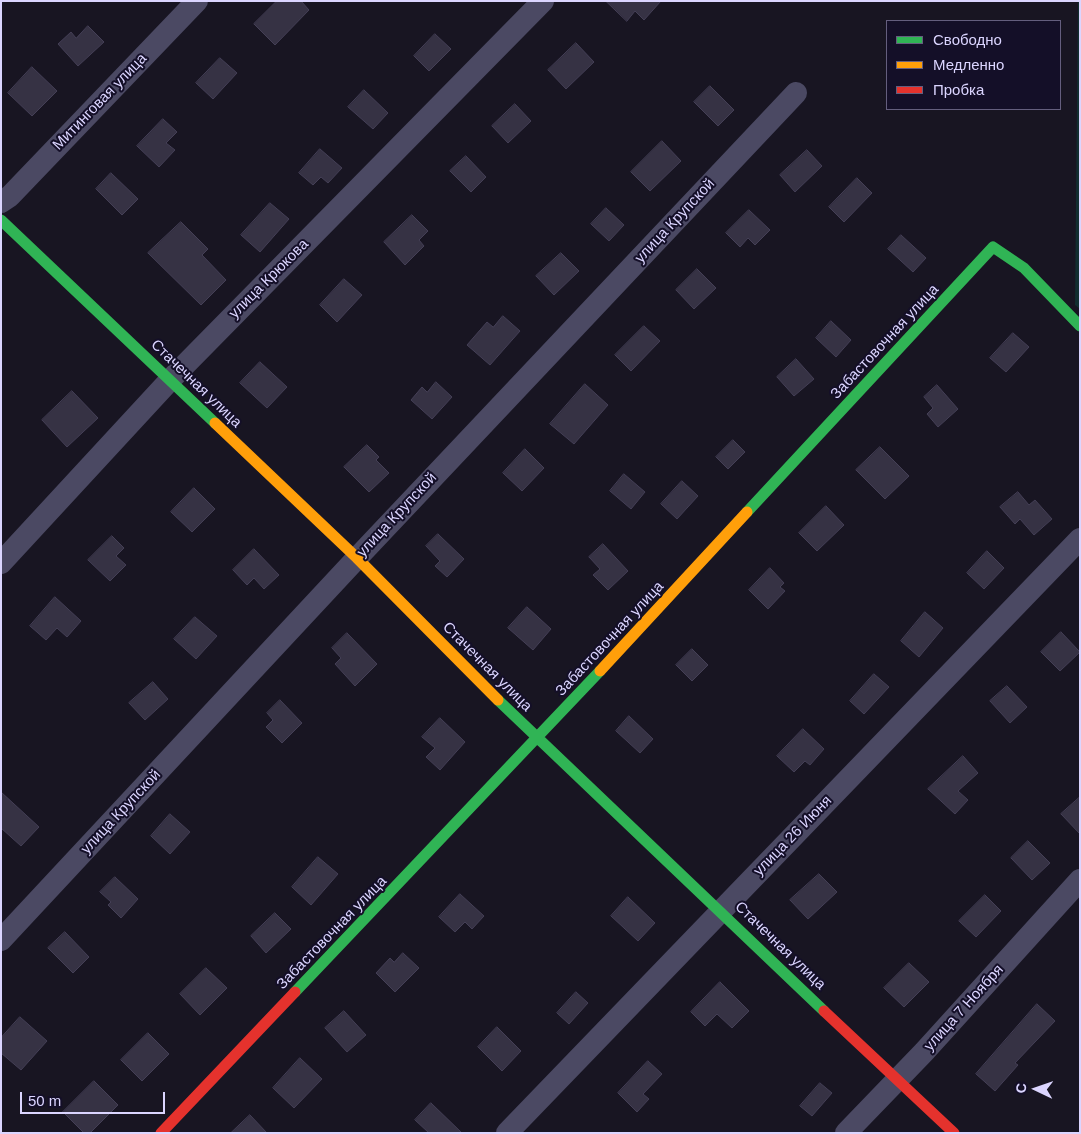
<!DOCTYPE html>
<meta charset="utf-8">
<style>
body{margin:0}
#map{position:relative;width:1081px;height:1134px;overflow:hidden;background:#181522;font-family:Arial,sans-serif}
canvas{display:block}
.frame{position:absolute;inset:0;border:2px solid #dbd5ff;pointer-events:none}
.legend{position:absolute;left:886px;top:20px;width:175px;height:90px;box-sizing:border-box;background:#140f28;border:1px solid #645e7e;margin:0;padding:6px 9px;list-style:none;font-size:15px;color:#dbd5ff}
.legend li{display:flex;align-items:center;gap:10px;height:25px}
.legend b{width:25px;border:1px solid #645e7e}
.north{position:absolute;left:1011px;top:1064px;width:50px;height:50px;-webkit-text-stroke:4px #140f28;paint-order:stroke;rotate:273deg;font-size:14px;font-weight:700;line-height:20px;text-align:center;color:#dbd5ff}
.north::after{content:'';display:block;margin:auto;width:18px;height:22px;background:#dbd5ff;clip-path:polygon(50% 0,100% 100%,50% 72%,0 100%)}
.scale{position:absolute;left:20px;top:1092px;width:145px;height:22px;box-sizing:border-box;border:2px solid #dbd5ff;border-top:0;padding-left:6px;font-size:15px;line-height:18px;white-space:nowrap;color:#dbd5ff;-webkit-text-stroke:4px #140f28;paint-order:stroke}
</style>
<div id="map">
<canvas width="1081" height="1134"></canvas>
<div class="frame"></div>
<ul class="legend">
<li><b style="height:6px;background:#30b455"></b>Свободно</li>
<li><b style="height:6px;background:#ff9f0a"></b>Медленно</li>
<li><b style="height:6px;background:#e5322d"></b>Пробка</li>
</ul>
<div class="north">С</div>
<div class="scale">50 m</div>
</div>
<script>
const context = document.querySelector('canvas').getContext('2d');
context.lineJoin = 'round';
function fill(path, color) {
  context.fillStyle = color;
  context.fill(path, 'evenodd');
}
function stroke(path, color, width, dash) {
  context.strokeStyle = color;
  context.lineWidth = width;
  context.lineCap = dash ? 'butt' : 'round';
  context.setLineDash(dash || []);
  context.stroke(path);
}
function label(font, color, halo, rows, align = 'center') {
  context.font = font + ' Arial,sans-serif';
  context.lineWidth = 4;
  context.setLineDash([]);
  context.textBaseline = 'middle';
  context.strokeStyle = halo;
  context.fillStyle = color;
  for (const [text, x, y, turn = 0] of rows) {
    context.save();
    context.translate(x, y);
    context.rotate((+turn || 0) * Math.PI / 180);
    context.textAlign = isNaN(turn) ? turn : align;
    if (halo) context.strokeText(text, 0, 0);
    context.fillText(text, 0, 0);
    context.restore();
  }
}
fill(new Path2D(`
 M1078,1H1080V309L1075,305Z`), '#122e30');
const building = new Path2D(`
 M277,1H301L309,10L275,45L254,24Z
 M606,1H661L644,20L635,11L627,21Z
 M88,26L104,42L78,66L58,44L71,32L76,38Z
 M435,34L451,49L429,71L414,56Z
 M576,43L594,62L566,89L548,70Z
 M220,58L237,73L213,99L196,83Z
 M32,67L57,91L32,116L8,93Z
 M710,86L734,110L718,126L694,102Z
 M364,90L388,113L373,129L348,107Z
 M515,104L531,121L508,143L492,126Z
 M163,119L177,132L166,143L175,150L159,167L137,146Z
 M662,141L681,161L650,191L631,172Z
 M320,149L342,168L328,183L321,177L313,185L299,173Z
 M807,150L822,166L795,192L780,175Z
 M466,156L486,177L471,192L450,171Z
 M111,173L138,199L122,215L96,189Z
 M857,178L872,193L844,222L829,207Z
 M270,203L289,219L260,252L241,235Z
 M606,208L624,225L609,241L591,224Z
 M749,210L770,230L755,245L748,238L740,247L726,233Z
 M412,215L428,231L419,240L424,246L405,265L384,242Z
 M181,222L208,249L202,255L226,280L201,305L148,253Z
 M901,235L926,258L913,272L888,249Z
 M561,253L579,271L554,295L536,276Z
 M697,269L716,288L694,309L676,290Z
 M344,279L362,295L337,322L320,305Z
 M503,316L520,331L490,365L467,345L487,322L493,327Z
 M831,321L851,340L836,357L816,338Z
 M644,326L660,341L631,371L615,355Z
 M1013,333L1029,347L1006,372L990,358Z
 M796,359L814,379L794,396L777,377Z
 M260,362L287,387L267,408L240,383Z
 M436,382L452,397L432,419L411,400L422,387L427,392Z
 M585,384L608,405L574,444L550,424Z
 M937,385L958,409L938,427L927,414L933,408L924,397Z
 M72,391L98,418L67,447L42,420Z
 M733,440L745,452L728,469L716,457Z
 M367,445L379,457L376,460L389,473L369,492L344,467Z
 M880,447L909,476L885,499L856,470Z
 M525,449L544,468L522,491L503,473Z
 M624,474L645,492L631,509L610,491Z
 M682,481L698,496L677,519L661,504Z
 M194,488L215,509L192,532L171,512Z
 M1018,492L1029,505L1035,500L1052,519L1034,535L1020,519L1015,524L1000,507Z
 M826,506L844,525L817,551L799,533Z
 M438,534L464,559L447,577L435,566L440,561L426,546Z
 M112,536L124,548L116,556L126,565L110,581L88,560Z
 M603,544L628,571L608,590L593,575L600,569L589,557Z
 M254,549L279,575L264,589L254,578L247,585L233,570Z
 M987,551L1004,568L984,589L967,573Z
 M770,568L784,583L780,587L785,591L768,609L749,590Z
 M55,597L81,621L67,637L57,628L46,640L30,626Z
 M527,607L551,629L533,650L508,628Z
 M925,612L943,628L919,657L901,641Z
 M195,617L217,636L196,659L174,639Z
 M1061,632L1080,652L1060,671L1041,652Z
 M347,633L377,664L355,686L335,664L341,658L332,648Z
 M692,649L708,665L692,681L676,665Z
 M874,674L889,687L864,714L850,701Z
 M153,682L168,699L145,720L129,703Z
 M1007,686L1027,707L1010,723L990,701Z
 M280,700L302,723L282,743L266,727L273,720L267,713Z
 M629,716L653,739L640,753L616,731Z
 M440,718L465,742L440,770L426,757L435,748L422,737Z
 M803,729L824,749L810,765L805,761L794,772L777,756Z
 M963,756L978,773L958,791L968,800L955,814L928,789Z
 M1,792L39,827L21,846L1,828Z
 M1080,797V834L1061,814Z
 M170,814L190,832L170,854L151,836Z
 M1028,841L1050,863L1032,880L1011,858Z
 M318,857L338,874L311,905L292,887Z
 M819,874L837,892L808,919L790,900Z
 M115,877L138,899L121,918L108,905L111,902L100,892Z
 M460,894L484,916L472,929L465,922L455,932L439,917Z
 M985,895L1001,911L976,937L959,921Z
 M628,897L655,923L638,941L611,916Z
 M275,913L291,929L266,953L251,936Z
 M65,932L89,957L73,973L48,948Z
 M403,953L419,968L395,992L376,973L390,958L394,962Z
 M909,963L929,982L904,1007L884,988Z
 M206,968L227,988L200,1015L180,994Z
 M720,982L749,1011L732,1028L717,1014L705,1026L691,1012Z
 M576,992L588,1003L569,1024L557,1013Z
 M1037,1004L1055,1021L1015,1063L1018,1065L995,1091L976,1074Z
 M344,1011L366,1035L347,1052L325,1028Z
 M20,1017L47,1041L21,1070L1,1053V1038Z
 M497,1027L521,1051L502,1071L478,1047Z
 M148,1033L169,1054L142,1081L121,1060Z
 M300,1058L322,1079L294,1108L273,1088Z
 M648,1061L662,1074L643,1094L649,1099L637,1112L618,1093Z
 M94,1081L118,1105L90,1133H84L63,1112Z
 M820,1083L832,1093L812,1116L800,1106Z
 M431,1103L462,1133H429L415,1120Z
 M250,1115L267,1133H231Z`);
fill(building, '#363244');
stroke(building, '#443f56', 1);
stroke(new Path2D(`
 M1,202L10,196L197,1
 M1,563L170,380L543,1
 M1,940L357,558L796,93
 M507,1133L1080,539
 M846,1133L924,1052L1080,880`), '#4b4963', 22);
stroke(new Path2D(`
 M1,220L215,423
 M747,512L993,247L1024,268L1080,326
 M498,700L824,1011
 M295,992L600,671`), '#30b455', 11);
stroke(new Path2D(`
 M215,423L357,558L498,700
 M600,671L747,512`), '#ff9f0a', 11);
stroke(new Path2D(`
 M824,1011L954,1133
 M161,1133L295,992`), '#e5322d', 11);
label('15px', '#dbd5ff', '#140f28', [
 ["Митинговая улица",100,102,-46],
 ["улица Крупской",675,221,-47],
 ["улица Крюкова",269,279,-45],
 ["Забастовочная улица",885,342,-47],
 ["Стачечная улица",196,384,44],
 ["улица Крупской",397,515,-47],
 ["Забастовочная улица",610,639,-47],
 ["Стачечная улица",487,667,45],
 ["улица Крупской",121,812,-47],
 ["улица 26 Июня",793,836,-46],
 ["Забастовочная улица",332,933,-46],
 ["Стачечная улица",780,946,44],
 ["улица 7 Ноября",964,1008,-48]
]);
</script>
